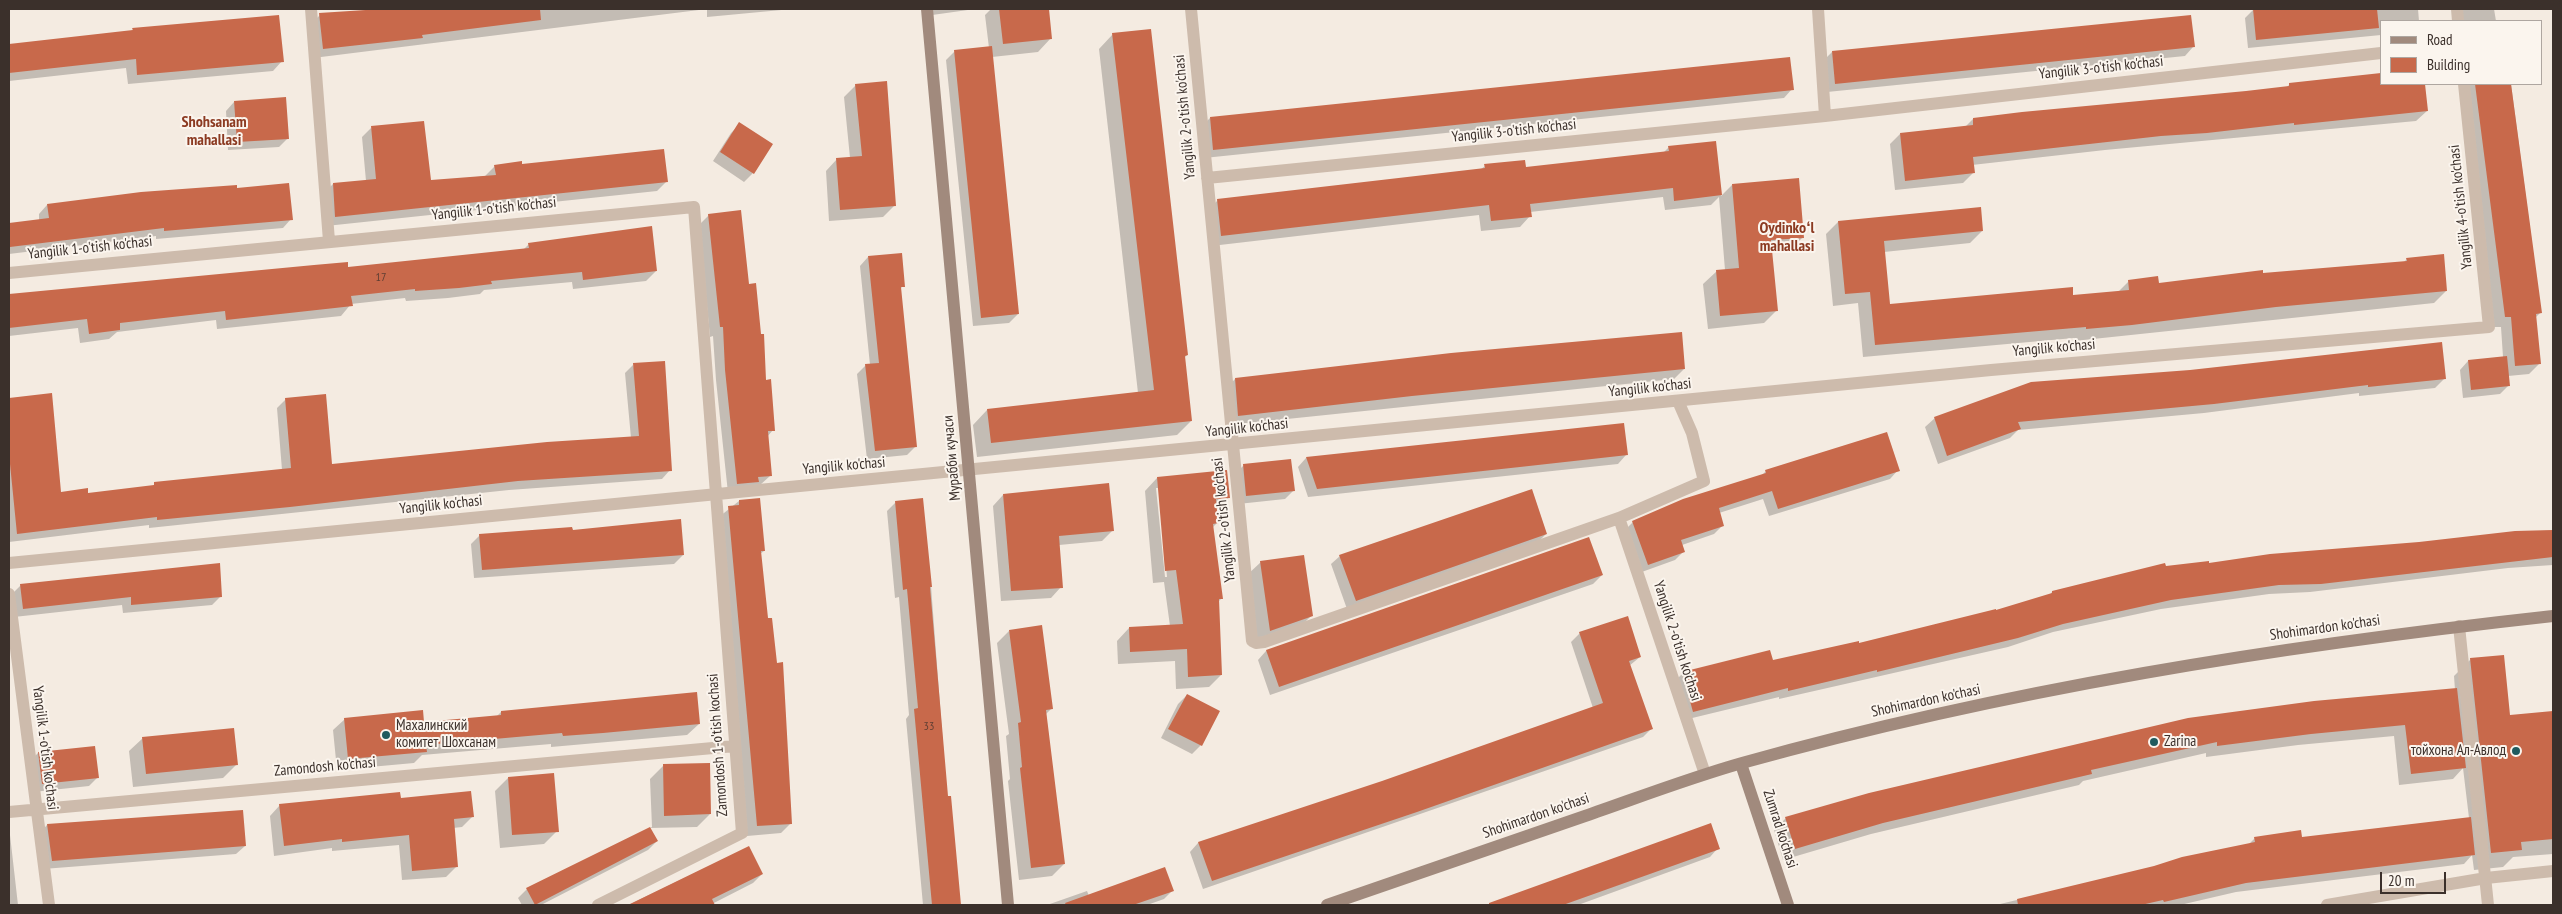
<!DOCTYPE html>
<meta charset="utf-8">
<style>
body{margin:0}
#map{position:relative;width:2562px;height:914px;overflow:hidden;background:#f4ebe1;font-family:"PT Sans Narrow",sans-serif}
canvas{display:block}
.frame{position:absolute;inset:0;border:10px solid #3b302b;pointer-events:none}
.legend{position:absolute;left:2380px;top:20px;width:162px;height:65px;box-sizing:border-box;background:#fbf5ee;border:1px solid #aea6a0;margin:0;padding:6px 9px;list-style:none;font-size:15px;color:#3b302b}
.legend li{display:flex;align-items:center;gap:10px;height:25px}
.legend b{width:25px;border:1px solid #aea6a0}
.scale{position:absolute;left:2380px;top:872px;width:66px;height:22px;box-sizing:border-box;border:2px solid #3b302b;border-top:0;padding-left:6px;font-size:15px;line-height:18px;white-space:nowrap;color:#3b302b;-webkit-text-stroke:4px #fbf5ee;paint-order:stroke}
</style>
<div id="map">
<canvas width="2562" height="914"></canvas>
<div class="frame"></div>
<ul class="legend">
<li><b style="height:6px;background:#a18a7d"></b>Road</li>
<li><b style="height:14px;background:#c8694b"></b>Building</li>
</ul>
<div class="scale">20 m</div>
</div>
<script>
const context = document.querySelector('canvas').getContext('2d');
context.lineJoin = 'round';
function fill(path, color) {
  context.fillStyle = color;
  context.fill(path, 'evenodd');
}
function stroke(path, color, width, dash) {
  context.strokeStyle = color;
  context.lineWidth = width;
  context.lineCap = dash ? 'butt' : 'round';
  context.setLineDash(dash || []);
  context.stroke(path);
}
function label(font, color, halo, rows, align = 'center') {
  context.font = font + ' "PT Sans Narrow",sans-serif';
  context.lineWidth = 4;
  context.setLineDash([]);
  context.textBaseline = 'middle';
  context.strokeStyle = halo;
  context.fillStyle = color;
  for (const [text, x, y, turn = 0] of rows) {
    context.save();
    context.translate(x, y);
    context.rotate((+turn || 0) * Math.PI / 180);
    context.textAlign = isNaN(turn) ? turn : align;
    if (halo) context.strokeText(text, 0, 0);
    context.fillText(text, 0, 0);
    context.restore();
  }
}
fill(new Path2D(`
 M380,9H792L707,17V9L313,58L310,25L320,15Z
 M924,9H975L925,16Z
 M991,9H1047L1051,38L1038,52L992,57L1018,314L1009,323L973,326L946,60L955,51L989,48L985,15Z
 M2254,9H2418L2419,21H2381V35L2248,48L2245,18Z
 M2461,9H2494L2496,21H2462Z
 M133,29L282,61L273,71L128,84L126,68L9,81V45L130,32Z
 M1113,34L1187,355L1184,358L1191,421L1177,435L977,457L973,425L987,410L1138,393L1099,49Z
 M2193,47L2185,56L1827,92L1823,61L1832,52Z
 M2290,84H2424L2427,111L2416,121L2105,150L1972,165L1973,173L1963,183L1895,190L1890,144L1900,134L1965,127L1973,119L2286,88Z
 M2464,84H2511L2541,312L2535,318L2539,364L2529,374L2508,376L2509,385L2500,394L2463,398L2460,370L2468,361L2503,357L2501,327H2494Z
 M856,85L894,206L883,217L829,221L826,171L837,159L850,158L844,97Z
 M1792,89L1784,98L1204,158L1201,127L1210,118Z
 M234,102L288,138L279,147L228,150L226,111Z
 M740,124L753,173L744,182L713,161L731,133Z
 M371,128L430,182L485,176L495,166L521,165L667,181L657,191L326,226L323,194L333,184L366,181L362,137Z
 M1715,142L1721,196L1732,185L1803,237L1790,250L1771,252L1777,310L1764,323L1708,329L1703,284L1717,271L1725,270L1719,197L1711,205L1665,210L1663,197L1530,212V216L1520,227L1481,231L1479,215L1211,246L1208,210L1218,200L1480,170L1485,166L1525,168L1663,153L1669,147Z
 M236,190L291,219L283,228L156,239V236L9,254V225L39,221V214L47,205Z
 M709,215L748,285L773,430L767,437L770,476L760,485L728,493L716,380L713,336L710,337L699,225Z
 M1838,222L1982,231L1970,243L1884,252L1889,306L2072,297L2117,293L2129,281L2158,285L2403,263L2407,259L2446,291L2434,303L2074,341V338L1863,357L1858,303L1833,306L1826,234Z
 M529,244L656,271L646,281L573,289L572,282L484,290L480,294L448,298L406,301L405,298L351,304L341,316L217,329L216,320L117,332L109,339L80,343L78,328L9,336V295L315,266L347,268L523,250Z
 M868,257L903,286L900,289L916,446L907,455L867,459L857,374L866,365H870L860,266Z
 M633,365L670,470L662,479L509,490L149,528V525L9,542V399L51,395L60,493L87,494L151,487L155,484L282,470L277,408L286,399L331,465L631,438L625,373Z
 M1684,369L1674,379L1229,425L1226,389L1235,379Z
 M2445,378L2435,388L2359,396V393L2204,413L2018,430L2010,438L1938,464L1925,427L1935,418Z
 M1623,424L1626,455L1618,464L1308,497L1298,467L1306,458Z
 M1244,465L1294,490L1285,499L1238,504L1235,474Z
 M1898,470L1890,479L1769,516L1763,499L1719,513L1723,525L1714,534L1682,545L1684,551L1675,560L1639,573L1624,531L1633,522L1761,476L1766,471Z
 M1157,478L1229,497L1216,510L1217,523L1212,528L1222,598L1218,602L1221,675L1209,687L1176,689L1175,661L1118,664L1117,641L1129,628L1170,626L1164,582L1153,583L1145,491ZM1156,488H1159L1167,577H1165Z
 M1003,495L1113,530L1102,541L1059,545L1061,587L1051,598L1001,601L993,506Z
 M739,501L764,551L760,554L791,823L781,833L747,836L719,517Z
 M896,502L931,586L947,797H950L959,905H923L906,719L909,715L899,597L895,598L887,511Z
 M571,531L683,555L674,564L474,578L471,544L480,535Z
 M2553,531V565L2508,568L2310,592L2269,594L2161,609L2053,632L2008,647L1779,699V697L1684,720L1673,683L1682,674L1769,652L1772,662L1858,644L1995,612L2049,596L2052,592L2165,568Z
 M1546,534L1537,543L1347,609L1331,564L1340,556Z
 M1589,539L1602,575L1593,584L1270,695L1258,660L1266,651Z
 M1261,562L1311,616L1298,629L1257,644L1247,575Z
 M21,585L221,596L212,605L123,613L122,605L14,617L12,594Z
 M1009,631L1052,708L1046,714L1064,864L1052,876L1019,880L1008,781L1010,779L1006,736L1009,734L997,643Z
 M1580,633L1640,657L1629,666L1652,728L1643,737L1203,889L1190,852L1198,843L1383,782L1593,708L1571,642Z
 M2471,659L2509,717L2553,713V854L2513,857L2503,867L2474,870L2472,855L2464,864L2236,892L2180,905H1996L2249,844L2255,838L2301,839L2469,818L2463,768L2453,779L2399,785L2394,736L2298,745L2206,757V753L2083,781L2079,785L1871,834L1783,860L1774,830L1786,818L2455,690L2454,676Z
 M1187,695L1201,745L1192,754L1161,738L1178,704Z
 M501,712L699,724L687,735L551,747V744L422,755L414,763L337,770L333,730L345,719L423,723L497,716Z
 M143,738L236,765L223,778L133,787L129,751Z
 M38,753L97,778L89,786L33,792L29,762Z
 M663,766L710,814L697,827L650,828L657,841L648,850L541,905H522L518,898L527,889L652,827L650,779Z
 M508,778L557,831L544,844L500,848L495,791Z
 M400,799L472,817L462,827L453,828L457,866L446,877L402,880L399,845L332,851V848L274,856L270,816L280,805Z
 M47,825L245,846L236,854L43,869L39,834Z
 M1710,825L1718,848L1710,857L1578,905H1488Z
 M9,835H10L18,905H9Z
 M749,847L762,874L753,883L710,905H628Z
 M1087,891L1089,896L1172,891L1164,899L1147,905H1047Z`), '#0003');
fill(new Path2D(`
 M381,9H540L541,20L422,35L423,38L323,49L319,13Z
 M999,9H1049L1052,39L1003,44Z
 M2253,9H2377L2379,28L2256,40Z
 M279,15L284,62L137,75L136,59L9,73V44L133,30L132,28Z
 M2191,15L2195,47L1835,84L1832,51Z
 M1151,29L1188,355L1185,356L1192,421L991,443L987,409L1154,390L1112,33Z
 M992,46L1019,314L981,318L954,50Z
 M1790,57L1794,90L1213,150L1210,117Z
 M2381,73V84H2425L2428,111L2294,125V123L2207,133L2161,136L1973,157L1975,173L1905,181L1900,133L1973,125V118L2022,112L2246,91L2289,86V83Z
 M887,81L896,206L840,210L836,158L862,156L855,84Z
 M2475,84H2511L2542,313L2536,314L2541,364L2515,366L2511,317H2505Z
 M286,97L289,139L237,142L234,101Z
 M424,121L431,180L496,175L494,165L522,161V164L664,149L668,182L335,217L333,183L376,179L371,126Z
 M739,122L773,144L754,174L720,152Z
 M1716,141L1722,195L1674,201L1673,188L1530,204L1532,217L1491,221L1489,205L1221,236L1217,199L1485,168L1484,164L1525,160L1526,167L1669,151L1668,146Z
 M1799,178L1804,238L1771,240L1778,311L1720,316L1716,270L1739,268L1732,184Z
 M289,183L293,220L164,231V228L10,247L9,223L49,218L47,204L141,192L237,185V188Z
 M1981,207L1983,231L1884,241L1890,304L2073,287V295L2129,290L2128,280L2158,276L2159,283L2263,270V273L2407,261L2406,258L2444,254L2447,291L2276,307L2132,325L2086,329V327L1875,345L1870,292L1845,294L1838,221Z
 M741,210L749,284L756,283L761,334H764L766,380L771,379L775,431H768L772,476L758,477L759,482L737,484L725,370L723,327H720L708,214Z
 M652,226L657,271L583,280L582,272L491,281L492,284L459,288L415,291V289L351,296L353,306L226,320L225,311L120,323V330L89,334L87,319L9,328V294L314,265L348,262V267L529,248L528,243Z
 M902,253L905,287H901L917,447L875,451L865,364L879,363L868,256Z
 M1682,332L1685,369L1412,396L1238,416L1235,378L1451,353Z
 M2442,342L2446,379L2368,387V385L2214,404L2018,422L2021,429L1947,456L1934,417L2031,382L2190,370Z
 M2507,356L2510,386L2471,390L2468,360Z
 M665,361L672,471L518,481L290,507L157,520V517L17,534L9,454V398L52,393L61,492L88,488V493L154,485V482L291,468L285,398L326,394L332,464L547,442L639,436L633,363Z
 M1624,423L1628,455L1520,467L1317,489L1306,457Z
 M1887,432L1900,471L1778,509L1772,491L1719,508L1724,526L1681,540L1685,552L1648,565L1632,521L1683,499L1766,473L1765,470Z
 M1291,459L1295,491L1246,496L1243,464Z
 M1227,470L1230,498L1216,499L1218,523L1213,524L1223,599H1219L1222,675L1188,677L1187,649L1130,652L1129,627L1183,624L1176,570L1165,571L1157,477Z
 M1109,483L1114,531L1059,536L1063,588L1011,591L1003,494Z
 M1532,489L1547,534L1356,601L1339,555Z
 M760,498L765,551H761L768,618H772L777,663L783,662L792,824L757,826L728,506L739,505V500Z
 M923,498L932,587H930L948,796H951L961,905H932L914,709L918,708L907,589L903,590L895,501Z
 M681,519L684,555L482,570L479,534L572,527L573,530Z
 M2553,530V557L2321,584L2279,585L2171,600L2063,624L2018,638L1877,672V670L1788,691V688L1693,712L1682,672L1770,650L1773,660L1859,641V643L1996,609V610L2052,593V591L2165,563L2166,566L2209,561V563L2270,554L2419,542L2515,531Z
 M1589,537L1603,575L1279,687L1266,650Z
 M1304,555L1313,616L1270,631L1260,561Z
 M220,563L222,597L131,605V597L23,609L20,584Z
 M1628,616L1641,657L1629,661L1653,729L1417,812L1212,881L1198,842L1382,781L1603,703L1579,632Z
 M1042,625L1053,709L1046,710L1065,864L1031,868L1020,768L1022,767L1018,723L1021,722L1009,630Z
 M2504,655L2510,715L2553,711V839L2521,842L2522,850L2491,853L2470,658Z
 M2457,688L2466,768L2411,774L2405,725L2311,734L2217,746V742L2091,770L2092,774L1883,823L1795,849L1785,817L1869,793L2188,718L2314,701Z
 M697,692L700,724L603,733L563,736L562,733L426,745L427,752L348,759L344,718L423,710L424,722L501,715V711Z
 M1187,694L1220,711L1202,746L1168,729Z
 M234,728L238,765L146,774L142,737Z
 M95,746L99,778L42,784L38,752Z
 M710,763L711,814L664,816L663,764Z
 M554,773L559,832L512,835L508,777Z
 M471,791L474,817L454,819L458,867L412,871L409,835L342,842V839L284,846L279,804L400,792L401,798Z
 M243,810L246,846L52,861L47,824Z
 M2471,817L2475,855L2246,883L2164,902L2163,900L2141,905H2018L2017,899L2154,866L2182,857L2255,842L2254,837L2301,830L2302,837Z
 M1711,823L1720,849L1563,905H1489V903Z
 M650,827L658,841L535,905L526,888Z
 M749,846L763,874L712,899L715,905H628Z
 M1165,867L1174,891L1133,905H1066L1065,903Z`), '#c8694b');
stroke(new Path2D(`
 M311,9L329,241
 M1191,9L1252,641L1256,643L1264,642L1619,518L1704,481L1692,433L1678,401
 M1818,9L1825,116
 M2457,9L2458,21
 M1207,178L1825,116L2381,53
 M9,273L694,207L742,833L598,905
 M1619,518L1705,774
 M9,563L1991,370L2489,327L2464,84
 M9,594L49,905
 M2459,626L2488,905
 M9,812L735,746
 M2327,905L2486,878L2553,871`), '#cdbbac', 12);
stroke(new Path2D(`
 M927,9L1008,905
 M1741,764L1788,905
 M1327,905C1413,875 1499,846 1585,816C1637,798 1689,778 1742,763C2007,689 2279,646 2553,616`), '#a18a7d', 12);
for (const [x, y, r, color] of [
 [386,735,5,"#1f5a5e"],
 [2154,742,5,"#1f5a5e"],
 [2516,751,5,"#1f5a5e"]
]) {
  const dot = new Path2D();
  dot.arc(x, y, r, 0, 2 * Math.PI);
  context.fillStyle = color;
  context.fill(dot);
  stroke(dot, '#fbf5ee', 2);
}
label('12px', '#5e3e33', null, [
 ["17",381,278],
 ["33",929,727]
]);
label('15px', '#3b302b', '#fbf5ee', [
 ["Yangilik 3-o'tish ko'chasi",2101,68,-6],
 ["Yangilik 2-o'tish ko'chasi",1185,117,-95],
 ["Yangilik 3-o'tish ko'chasi",1514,131,-6],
 ["Yangilik 4-o'tish ko'chasi",2461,207,-96],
 ["Yangilik 1-o'tish ko'chasi",494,209,-6],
 ["Yangilik 1-o'tish ko'chasi",90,248,-6],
 ["Yangilik ko'chasi",2054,348,-5],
 ["Yangilik ko'chasi",1650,388,-6],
 ["Yangilik ko'chasi",1247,428,-6],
 ["Мурабби кучаси",952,458,-95],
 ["Yangilik ko'chasi",844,466,-5],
 ["Yangilik ko'chasi",441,505,-6],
 ["Yangilik 2-o'tish ko'chasi",1224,520,-96],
 ["Shohimardon ko'chasi",2325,628,-8],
 ["Yangilik 2-o'tish ko'chasi",1677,641,72],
 ["Shohimardon ko'chasi",1926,701,-12],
 ["Zamondosh 1-o'tish kochasi",718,745,-94],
 ["Yangilik 1-o'tish ko'chasi",45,748,83],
 ["Zamondosh ko'chasi",325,767,-5],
 ["Shohimardon ko'chasi",1536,816,-19],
 ["Zumrad ko'chasi",1780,829,72]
]);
label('15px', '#3b302b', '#fbf5ee', [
 ["Махалинский",396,726],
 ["комитет Шохcанам",396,743],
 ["Zarina",2164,742],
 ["тойхона Ал-Авлод",2506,751,"right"]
], 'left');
label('bold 16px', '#8c3b22', '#fbf5ee', [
 ["Shohsanam",214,122],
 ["mahallasi",214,140],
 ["Oydinkoʻl",1787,228],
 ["mahallasi",1787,246]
]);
</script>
